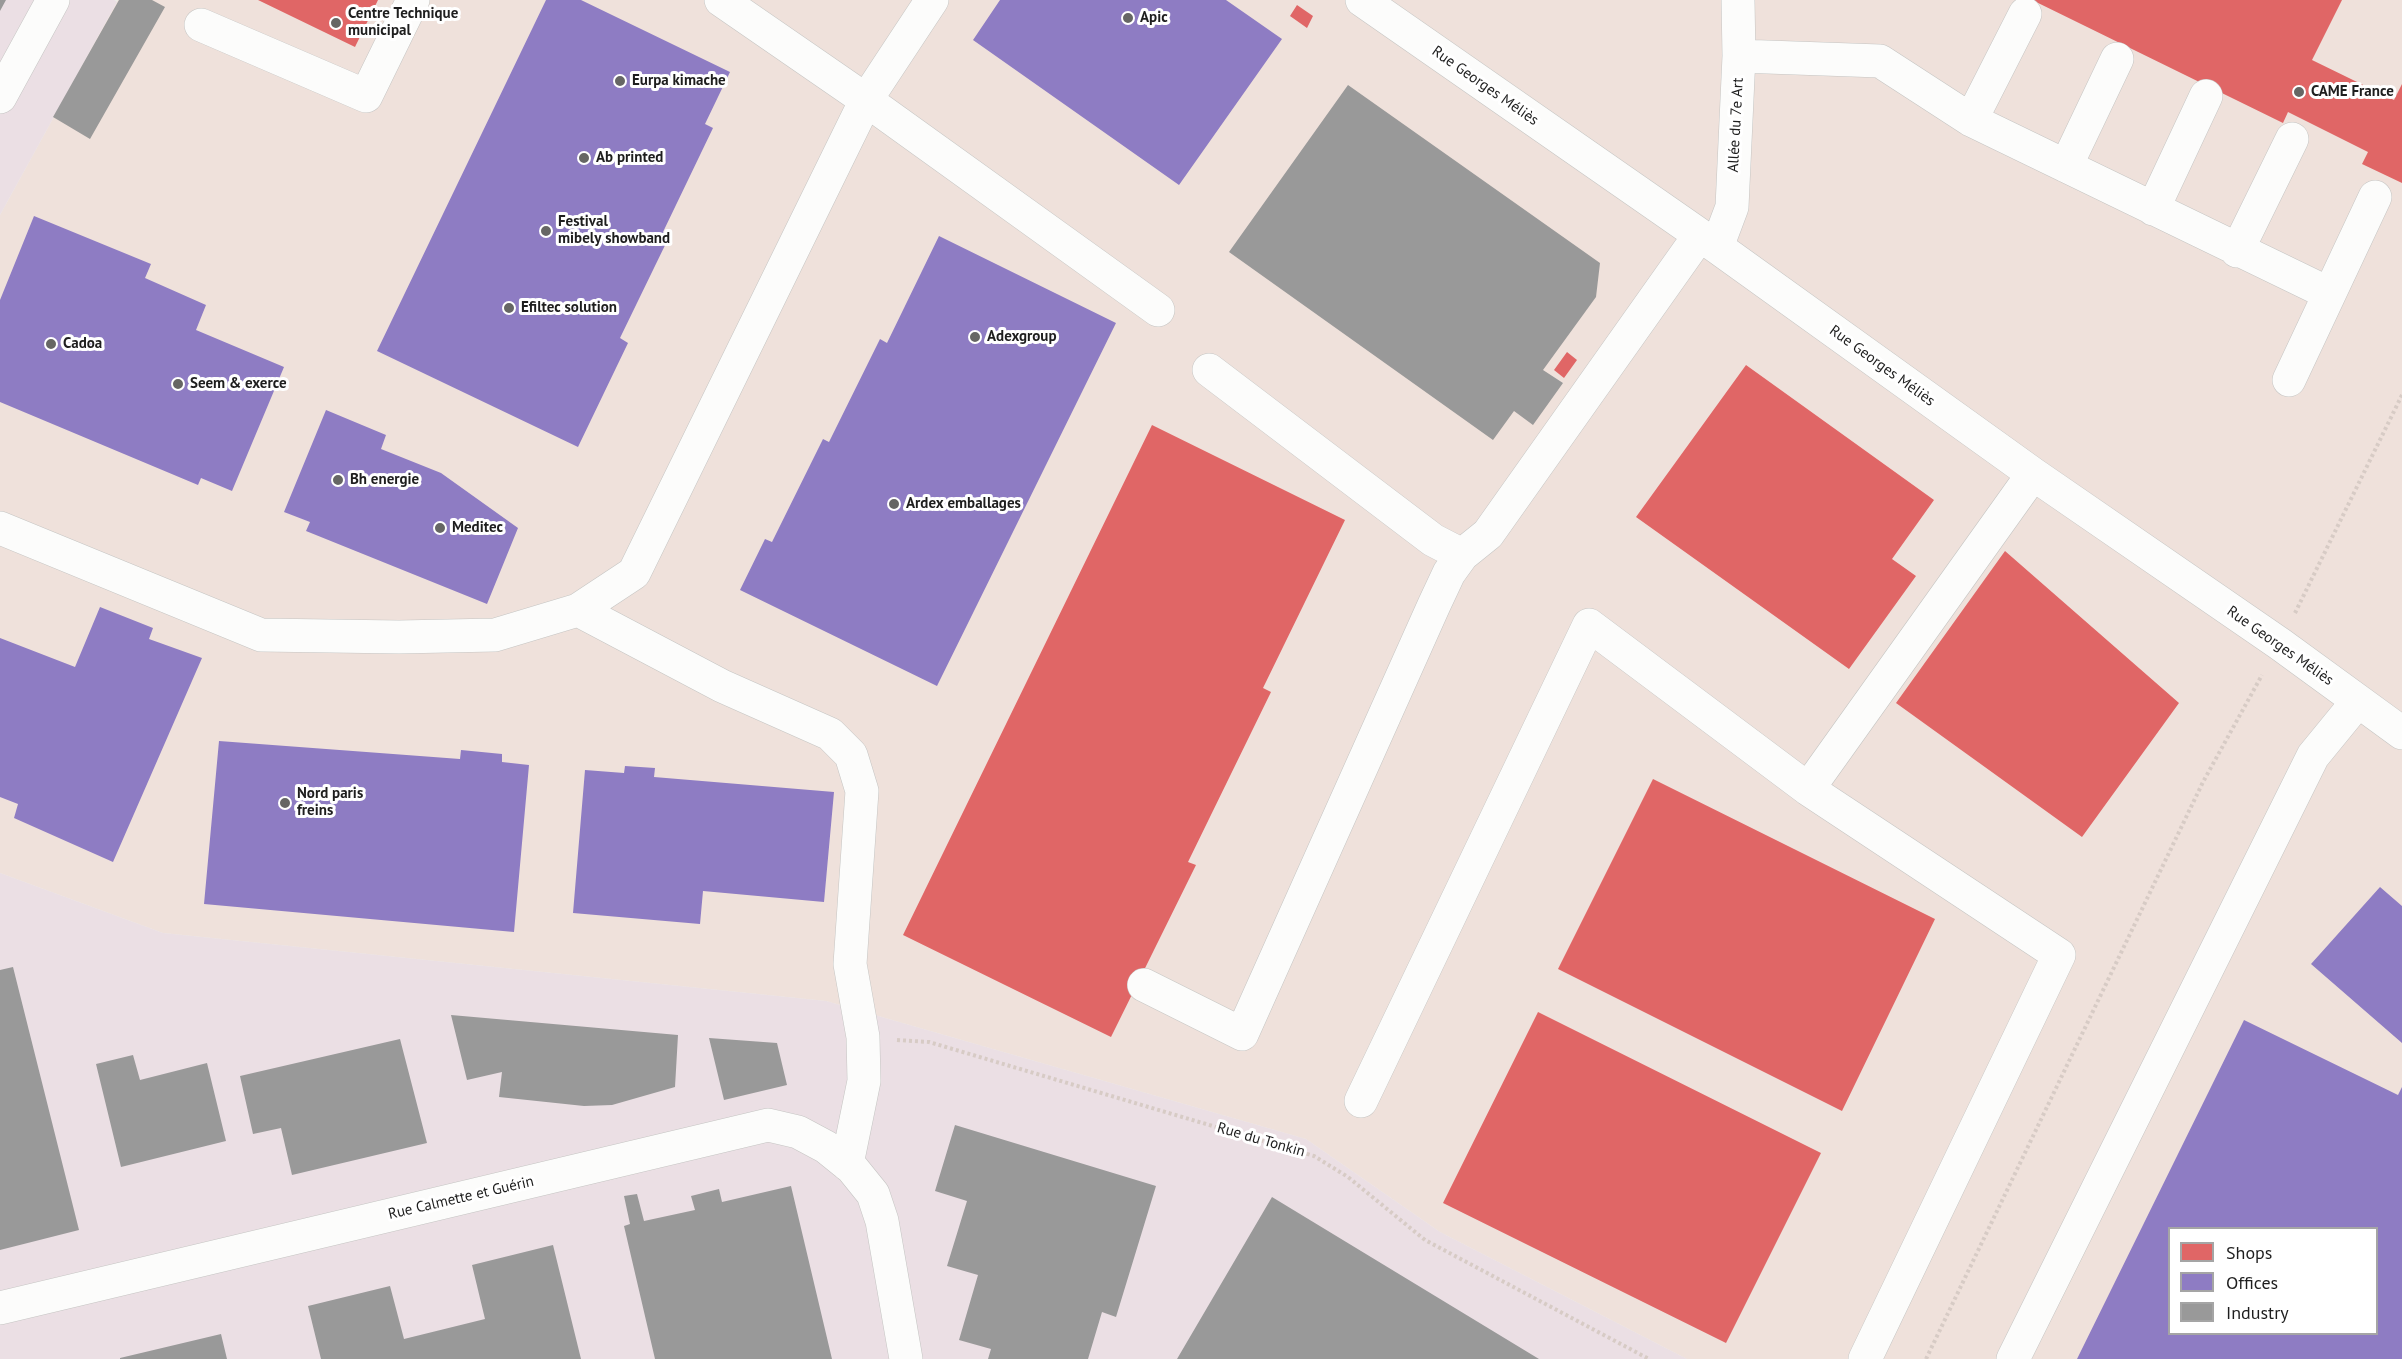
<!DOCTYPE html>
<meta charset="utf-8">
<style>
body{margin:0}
#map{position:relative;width:2402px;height:1359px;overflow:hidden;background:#edece7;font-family:"PT Sans",sans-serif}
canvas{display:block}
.legend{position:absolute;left:2168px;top:1227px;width:210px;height:108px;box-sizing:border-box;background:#fff;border:2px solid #a5a5a5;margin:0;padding:8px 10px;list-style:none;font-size:18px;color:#1e1e1e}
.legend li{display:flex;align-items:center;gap:12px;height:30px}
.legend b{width:30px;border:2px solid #a5a5a5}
</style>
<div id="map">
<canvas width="2402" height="1359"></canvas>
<ul class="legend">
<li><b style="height:16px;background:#e06666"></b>Shops</li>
<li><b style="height:16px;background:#8e7cc3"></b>Offices</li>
<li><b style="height:16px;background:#999"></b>Industry</li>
</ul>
</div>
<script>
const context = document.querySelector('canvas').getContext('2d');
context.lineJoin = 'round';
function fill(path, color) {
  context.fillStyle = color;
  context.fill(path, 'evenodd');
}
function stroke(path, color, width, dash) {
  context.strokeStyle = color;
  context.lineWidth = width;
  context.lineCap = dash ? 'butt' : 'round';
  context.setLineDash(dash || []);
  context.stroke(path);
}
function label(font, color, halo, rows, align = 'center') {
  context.font = font + ' "PT Sans",sans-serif';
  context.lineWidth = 6;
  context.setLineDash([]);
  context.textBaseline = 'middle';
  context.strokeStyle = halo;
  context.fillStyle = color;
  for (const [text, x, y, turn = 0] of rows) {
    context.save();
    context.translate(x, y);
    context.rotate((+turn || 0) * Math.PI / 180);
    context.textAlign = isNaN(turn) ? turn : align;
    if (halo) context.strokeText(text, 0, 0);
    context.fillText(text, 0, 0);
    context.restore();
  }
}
fill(new Path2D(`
 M118,0H2402V1359H1687L1440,1232L1306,1139L826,1001L163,933L0,873V215ZM2170,1228H2376V1334H2170Z`), '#efe1db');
fill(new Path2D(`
 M0,0H114L117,2L0,215Z
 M0,873L163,933L826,1001L1306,1139L1440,1232L1687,1359H0Z`), '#ebdfe4');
fill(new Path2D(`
 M258,0H378L355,47Z
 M2032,0H2342L2312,60L2394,100L2402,84V183L2362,164L2368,152L2288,112L2283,123Z
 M1297,5L1313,16L1307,28L1290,16Z
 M1567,352L1577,360L1564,378L1554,370Z
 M1746,365L1934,500L1892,559L1916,576L1849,669L1636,517Z
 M1152,425L1345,520L1263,688L1271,692L1188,862L1196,865L1111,1037L903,935Z
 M2005,551L2179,703L2082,837L1896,703Z
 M1653,779L1935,919L1842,1111L1558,969Z
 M1538,1012L1821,1153L1726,1343L1443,1203Z`), '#e06666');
fill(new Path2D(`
 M546,0H581L730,72L705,124L713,128L663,232L670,235L620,338L628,343L578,447L377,351Z
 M1000,0H1226L1282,39L1179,185L973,40Z
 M34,216L151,264L145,278L206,305L196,330L284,367L232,491L201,478L198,485L0,402V300Z
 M939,236L1116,323L937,686L740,590L765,539L772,542L823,439L829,442L880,339L887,343Z
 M326,410L386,435L381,449L441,473L518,528L487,604L306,531L310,522L284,512Z
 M100,607L153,628L149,639L202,658L113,862L14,818L18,804L0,797V638L75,667Z
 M219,741L460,759L461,750L502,754V762L529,765L514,932L204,904Z
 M625,766L655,768L654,777L834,792L824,902L703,891L700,924L573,913L585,770L624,773Z
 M2380,887L2402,906V1043L2311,964Z
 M2244,1020L2398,1095L2402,1087V1359H2077ZM2170,1228H2376V1334H2170Z`), '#8e7cc3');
fill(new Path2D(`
 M0,0H6L0,11Z
 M119,0H152L165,7L90,139L53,117Z
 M1348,85L1600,263L1596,297L1543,370L1563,383L1533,425L1514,411L1493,440L1229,252Z
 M13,967L79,1230L0,1250V970Z
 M451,1015L678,1035L675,1087L612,1105L584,1106L499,1097L502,1072L467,1080Z
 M709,1038L777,1043L787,1085L724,1100Z
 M400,1039L427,1143L292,1175L281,1128L253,1134L240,1076Z
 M133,1055L140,1080L207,1063L226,1141L121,1167L96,1064Z
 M955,1125L1156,1186L1116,1317L1102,1312L1088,1359H988L991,1349L959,1340L978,1275L947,1266L967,1201L935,1191Z
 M791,1186L832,1359H655L624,1226L630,1224L624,1196L637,1194L644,1221L695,1210L691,1196L719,1189L722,1202Z
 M1272,1197L1539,1359H1177Z
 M553,1245L581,1359H321L308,1306L390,1286L404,1339L485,1319L472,1265Z
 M221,1334L227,1359H120V1358Z`), '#999');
const minor = new Path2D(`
 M721,0L866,100L1158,310
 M1362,0L1717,247L2033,474L2280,644L2402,733
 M201,25L366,96L413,0
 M1739,56L1880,61L1971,120L2328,293
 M0,97L53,0
 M1971,120L2025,14
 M2066,166L2117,59
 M2153,209L2206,96
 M1717,247L1732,207L1739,56L1738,0
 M2237,251L2292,139
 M1209,370L1433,540L1462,555L1488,534L1699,236
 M2289,380L2375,197
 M0,528L261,635L399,637L495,635L578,610L634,573L866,100L932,0
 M578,610L722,686L830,734L851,755L862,791L850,964L863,1037L864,1081L847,1164
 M1808,789L2033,474
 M1144,985L1242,1034L1434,605L1449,573L1462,555
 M1361,1101L1589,625L1808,789L2059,955L1865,1359
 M0,1308L768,1125L798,1132L826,1147L852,1168L873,1194L882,1221L906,1359
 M2013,1359L2313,756L2358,701`);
stroke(minor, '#c5c5c3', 34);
stroke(new Path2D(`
 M2295,613L2402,395
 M897,1040L929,1042L1314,1156L1348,1177L1425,1240L1649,1359
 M1926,1359L2203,782L2262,675`), '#d7cbc5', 4, [3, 3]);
stroke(minor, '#fcfcfb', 33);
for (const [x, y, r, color] of [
 [1128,18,6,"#666664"],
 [336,23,6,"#666664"],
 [620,81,6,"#666664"],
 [2299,92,6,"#666664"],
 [584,158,6,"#666664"],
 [546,231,6,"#666664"],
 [509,308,6,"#666664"],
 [975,337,6,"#666664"],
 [51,344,6,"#666664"],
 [178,384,6,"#666664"],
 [338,480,6,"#666664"],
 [894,504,6,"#666664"],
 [440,528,6,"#666664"],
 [285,803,6,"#666664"]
]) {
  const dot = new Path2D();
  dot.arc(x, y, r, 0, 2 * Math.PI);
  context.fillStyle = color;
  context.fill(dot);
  stroke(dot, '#fff', 2);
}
label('bold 15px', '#1e1e1e', '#fff', [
 ["Centre Technique",348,14],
 ["municipal",348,31],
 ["Apic",1140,18],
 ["Eurpa kimache",632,81],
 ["CAME France",2311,92],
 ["Ab printed",596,158],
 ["Festival",558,222],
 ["mibely showband",558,239],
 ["Efiltec solution",521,308],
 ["Adexgroup",987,337],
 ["Cadoa",63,344],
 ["Seem & exerce",190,384],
 ["Bh energie",350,480],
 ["Ardex emballages",906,504],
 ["Meditec",452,528],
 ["Nord paris",297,794],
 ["freins",297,811]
], 'left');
label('15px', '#1e1e1e', '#fff', [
 ["Rue Georges Méliès",1485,86,35],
 ["Allée du 7e Art",1736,125,-87],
 ["Rue Georges Méliès",1882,366,36],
 ["Rue Georges Méliès",2280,646,35],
 ["Rue du Tonkin",1261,1140,16],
 ["Rue Calmette et Guérin",461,1198,-13]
]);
</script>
